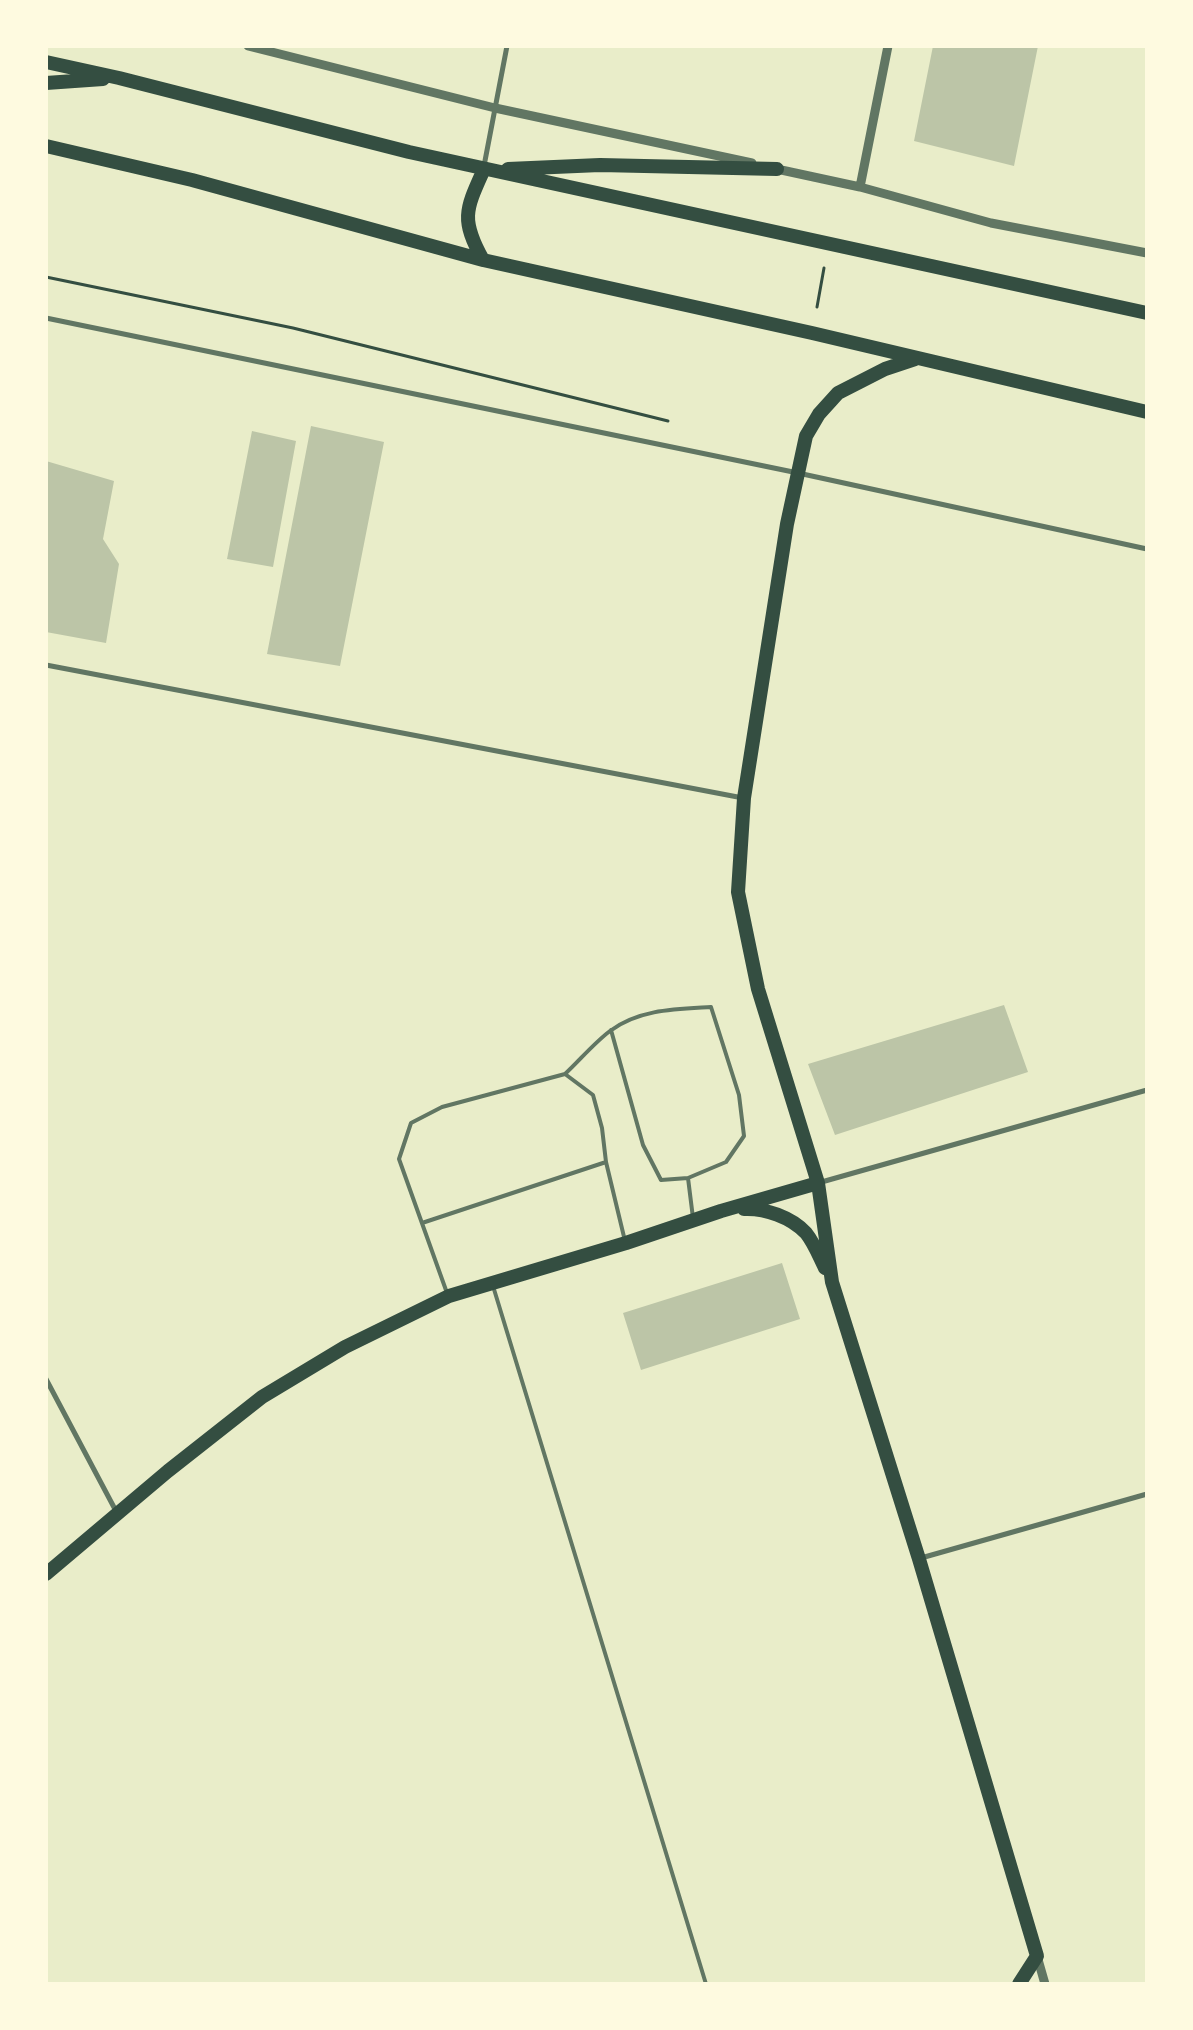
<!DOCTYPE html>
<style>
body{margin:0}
#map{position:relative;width:1193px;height:2030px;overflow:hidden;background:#e9edc9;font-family:Manrope,sans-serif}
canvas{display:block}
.frame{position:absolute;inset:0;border:48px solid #fefae0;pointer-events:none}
</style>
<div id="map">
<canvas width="1193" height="2030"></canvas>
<div class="frame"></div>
</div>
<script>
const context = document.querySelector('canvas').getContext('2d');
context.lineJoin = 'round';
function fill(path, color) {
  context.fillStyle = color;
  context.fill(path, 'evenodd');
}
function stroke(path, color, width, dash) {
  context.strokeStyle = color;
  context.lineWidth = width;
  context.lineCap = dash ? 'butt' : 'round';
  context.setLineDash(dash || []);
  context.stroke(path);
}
fill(new Path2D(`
 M933,46H1038L1014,166L914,141Z
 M311,426L384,442L340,666L267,654Z
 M252,431L296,441L273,567L227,559Z
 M46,461L114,481L103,539L119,564L106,643L46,632Z
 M1004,1005L1028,1072L835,1135L808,1064Z
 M782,1263L800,1319L641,1370L623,1313Z`), '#bcc5a7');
stroke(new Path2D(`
 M46,277L293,328L668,421
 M817,307L824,268`), '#344e41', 3);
stroke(new Path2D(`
 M565,1074C580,1060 594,1043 610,1031C639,1009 677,1009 711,1007L739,1095L744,1136L726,1162L688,1178L661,1180L643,1145L611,1030
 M688,1178L693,1218
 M422,1223L606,1162
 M493,1286L706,1984
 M447,1293L399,1159L411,1123L442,1107L565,1074L593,1095L602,1128L606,1162L625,1241`), '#617663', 4);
stroke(new Path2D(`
 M484,166L507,46
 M46,318L798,473L1147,549
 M46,665L743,798
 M818,1183L1147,1090
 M46,1379L117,1513
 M921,1558L1147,1494`), '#617663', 5);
stroke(new Path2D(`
 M248,46L495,108L752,163
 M772,168L860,187L991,223L1147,253
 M860,187L888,46
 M1037,1956L1045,1984`), '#617663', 9);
stroke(new Path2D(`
 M46,62L119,78L409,152L1147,313
 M46,83L103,79
 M46,146L192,180L483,260L812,333L1147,412
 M508,169L600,165L777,169
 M483,260C460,219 466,209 484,169
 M915,359L885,369L838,393L819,414L806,436L787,524L744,798L738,892L758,989L818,1183L832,1282L919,1559L1037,1956L1019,1984
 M744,1209C765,1208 791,1217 806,1233C814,1243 819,1256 825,1268
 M46,1574L168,1471L262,1397L345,1347L449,1296L626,1243L721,1211L818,1183`), '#344e41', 14);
</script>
